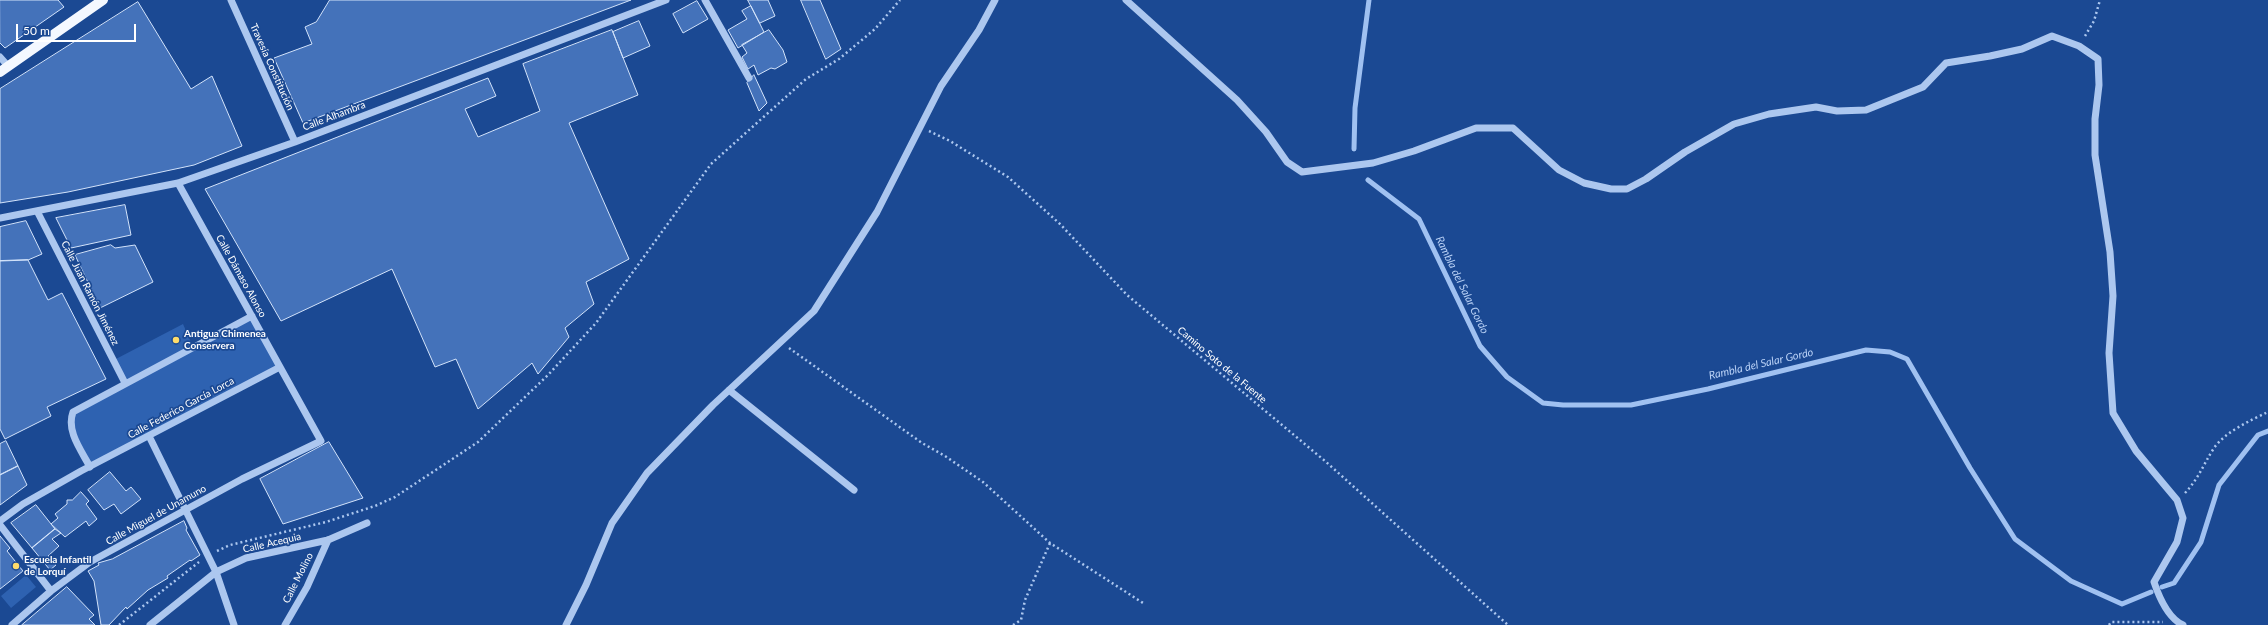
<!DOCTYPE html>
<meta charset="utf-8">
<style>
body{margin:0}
#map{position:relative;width:2268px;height:625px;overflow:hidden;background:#1b4993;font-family:Lato,sans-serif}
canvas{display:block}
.scale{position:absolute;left:16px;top:24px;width:120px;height:18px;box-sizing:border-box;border:2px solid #fff;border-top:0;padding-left:5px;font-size:12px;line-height:14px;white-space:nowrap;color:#fff;-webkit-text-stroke:3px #1b4993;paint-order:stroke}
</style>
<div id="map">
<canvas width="2268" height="625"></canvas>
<div class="scale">50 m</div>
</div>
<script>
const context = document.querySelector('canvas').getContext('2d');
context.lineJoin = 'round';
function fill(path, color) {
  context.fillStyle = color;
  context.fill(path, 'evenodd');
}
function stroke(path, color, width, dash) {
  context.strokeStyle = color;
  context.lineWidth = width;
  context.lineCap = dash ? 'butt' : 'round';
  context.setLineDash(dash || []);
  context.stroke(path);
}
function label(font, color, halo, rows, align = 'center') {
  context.font = font + ' Lato,sans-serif';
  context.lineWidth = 3.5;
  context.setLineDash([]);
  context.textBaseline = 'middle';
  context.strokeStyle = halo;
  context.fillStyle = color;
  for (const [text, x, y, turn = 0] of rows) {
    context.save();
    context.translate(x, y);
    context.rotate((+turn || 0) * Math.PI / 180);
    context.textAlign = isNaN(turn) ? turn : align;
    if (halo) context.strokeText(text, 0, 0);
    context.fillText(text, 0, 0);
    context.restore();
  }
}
fill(new Path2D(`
 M252,316L280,367L90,467L72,432L73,412L125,383L114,360L183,324L193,347Z
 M26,575L36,587L11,608L1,596Z`), '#2e62b1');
stroke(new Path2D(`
 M1354,149L1355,108L1369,0
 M1368,180L1419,219L1480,346L1507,377L1543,403L1563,405H1631L1708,389L1866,350L1890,352L1907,359L1970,468L2015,539L2071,581L2122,604L2151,592
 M2162,587L2174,583L2201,542L2219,485L2258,435L2268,431`), '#a0c1f1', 5);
const building = new Path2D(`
 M0,0H58L64,7L5,48L0,43Z
 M330,0H631L303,123L274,58L312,44L305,27L316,22Z
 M748,0H768L775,16L760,23Z
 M801,0H820L841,49L826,59Z
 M697,1L708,19L683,33L673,14Z
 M138,2L191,89L212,76L242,146L194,165L68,192L0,203V89Z
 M751,6L764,32L738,48L728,30L747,19L742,11Z
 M639,21L650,46L623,58L613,32Z
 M612,30L638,95L569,123L629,259L586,282L594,304L565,328L569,337L538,374L532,363L478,409L456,359L435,367L392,269L281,321L205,189L488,78L496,96L465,109L478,137L540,111L523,64Z
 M769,30L783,50L787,62L775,69L771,68L758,75L754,65L748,69L742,57L747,53L742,45Z
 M754,75L767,103L759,111L747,83Z
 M125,205L131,235L71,248L56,218Z
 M26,221L42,254L28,260L0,261V227Z
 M111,245L115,248L135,245L153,282L100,308L75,255Z
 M28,260L48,300L62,293L106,379L47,407L51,416L5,439L0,429V261Z
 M6,441L18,466L0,475V444Z
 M329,442L363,498L283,524L260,479Z
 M18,466L27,485L0,505V475Z
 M110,472L126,491L131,487L141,499L121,514L114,504L104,510L88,490Z
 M81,492L89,501L86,504L97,519L89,526L86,521L65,537L51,524L58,518L55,514L67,504V500H72Z
 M36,505L55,529L32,548L11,523Z
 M184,521L187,528L186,530L200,555L191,561L190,560L167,576L168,578L148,590L127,609L126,607L109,625H101L94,581L88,571L99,565L98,563L112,559Z
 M55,529L61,533L52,539L59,546L48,556L56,565L50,570L32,548Z
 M0,536L10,548L7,551L23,571L0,589Z
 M67,587L94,615L89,619L95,625H22Z`);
fill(building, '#4472ba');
stroke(building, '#d3e3fa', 1);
stroke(new Path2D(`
 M2085,36L2094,21L2100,0
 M929,131L950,141L1008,177L1060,224L1127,295L1325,461L1508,625
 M789,348L922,443L945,456L983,482L1050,543L1143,603
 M2185,493C2199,478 2203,465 2214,448C2225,432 2251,420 2268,412
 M217,551L230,545L326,522L375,506L395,497L478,442L548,375L596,323L711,164L806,79L839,59L875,29L900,0
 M119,625L199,562
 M1013,625L1021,620L1025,600L1050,543
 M2109,625L2111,622H2163`), '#acc7ef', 2.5, [2, 3]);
stroke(new Path2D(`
 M231,0L295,142
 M705,0L749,78
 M1126,0L1237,100L1266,132L1287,162L1302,172L1373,163L1414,151L1476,128H1513L1559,170L1584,183L1611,189H1627L1646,179L1685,152L1734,124L1769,114L1816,107L1837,111L1866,110L1923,87L1946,63L1990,56L2022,49L2052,36L2079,46L2098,59L2099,85L2095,119V155L2110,252L2113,296L2109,353L2113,413L2136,451L2177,500L2183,518L2177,542L2154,582C2159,597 2168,618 2183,625
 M0,57L8,66
 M37,211L125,383
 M0,218L178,183L295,142L666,0
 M729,390L854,490
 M149,436L216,572L234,625
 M90,467C81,450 66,431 73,412L252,316
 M0,521L23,504L81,471L280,367
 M0,525L51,591
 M12,625L51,591L90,562L242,479L321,441L178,183
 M150,625L216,572L246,558L328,540L367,523
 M285,625L307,587L328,540
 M566,625L586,585L612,523L647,473L713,405L814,311L877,212L941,86L979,30L995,0`), '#acc7ef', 7);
stroke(new Path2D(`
 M0,72L103,0`), '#f4f8ff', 10);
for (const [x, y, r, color] of [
 [176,340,4,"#ffdc6a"],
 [16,566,4,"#ffdc6a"]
]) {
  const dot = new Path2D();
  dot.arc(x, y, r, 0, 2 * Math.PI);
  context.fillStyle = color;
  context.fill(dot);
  stroke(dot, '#1b4993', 1.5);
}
label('10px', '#fff', '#1b4993', [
 ["Travesía Constitución",272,67,66],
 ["Calle Alhambra",334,116,-21],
 ["Calle Dámaso Alonso",241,276,61],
 ["Calle Juan Ramón Jiménez",90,293,63],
 ["Camino Soto de la Fuente",1222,365,40],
 ["Calle Federico García Lorca",181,408,-28],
 ["Calle Miguel de Unamuno",156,515,-29],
 ["Calle Acequia",272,543,-13],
 ["Calle Molino",298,578,-63]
]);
label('bold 10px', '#fff', '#1b4993', [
 ["Antigua Chimenea",184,334],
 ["Conservera",184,346],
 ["Escuela Infantil",24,560],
 ["de Lorquí",24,572]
], 'left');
label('italic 11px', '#b9d1f6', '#1b4993', [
 ["Rambla del Salar Gordo",1462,285,64],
 ["Rambla del Salar Gordo",1761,364,-13]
]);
</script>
